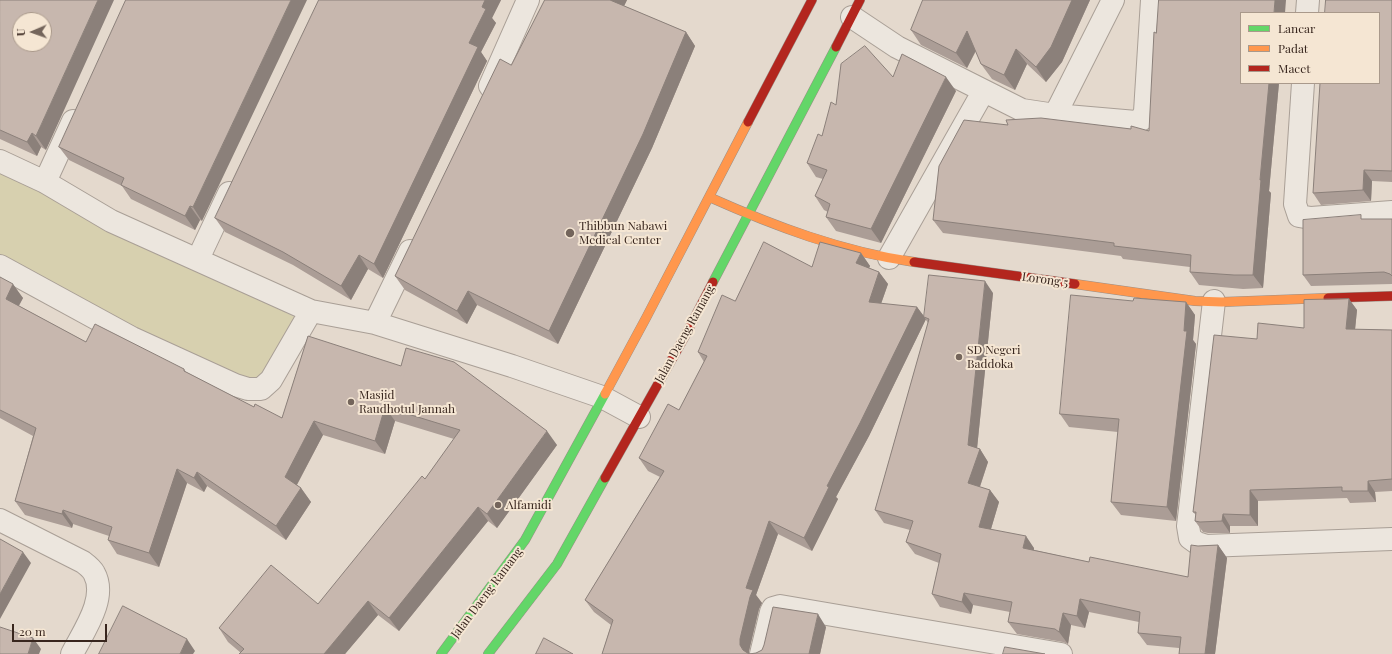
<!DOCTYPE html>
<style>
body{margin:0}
#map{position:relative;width:1392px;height:654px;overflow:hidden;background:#e4d9cd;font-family:"Playfair Display",serif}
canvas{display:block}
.legend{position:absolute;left:1240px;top:12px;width:140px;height:72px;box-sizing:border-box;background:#f5e6d3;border:1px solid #a9998b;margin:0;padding:5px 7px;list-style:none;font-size:12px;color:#38261e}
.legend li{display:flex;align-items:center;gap:8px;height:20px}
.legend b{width:20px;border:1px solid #a9998b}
.north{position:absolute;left:12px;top:12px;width:40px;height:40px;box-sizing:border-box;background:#f5e6d3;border:1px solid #a9998b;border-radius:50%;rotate:268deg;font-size:11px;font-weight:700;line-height:16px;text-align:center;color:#38261e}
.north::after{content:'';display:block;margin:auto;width:14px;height:18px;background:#74655b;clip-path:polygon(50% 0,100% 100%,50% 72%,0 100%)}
.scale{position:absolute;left:12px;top:624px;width:95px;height:18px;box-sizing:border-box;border:2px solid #38261e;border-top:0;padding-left:5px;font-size:12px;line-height:14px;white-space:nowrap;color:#38261e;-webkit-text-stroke:3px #f5e6d3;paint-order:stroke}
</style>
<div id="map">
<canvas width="1392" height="654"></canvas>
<ul class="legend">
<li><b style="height:5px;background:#63d668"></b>Lancar</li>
<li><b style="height:5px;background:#ff974d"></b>Padat</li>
<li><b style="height:5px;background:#b3261e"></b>Macet</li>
</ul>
<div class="north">U</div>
<div class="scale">20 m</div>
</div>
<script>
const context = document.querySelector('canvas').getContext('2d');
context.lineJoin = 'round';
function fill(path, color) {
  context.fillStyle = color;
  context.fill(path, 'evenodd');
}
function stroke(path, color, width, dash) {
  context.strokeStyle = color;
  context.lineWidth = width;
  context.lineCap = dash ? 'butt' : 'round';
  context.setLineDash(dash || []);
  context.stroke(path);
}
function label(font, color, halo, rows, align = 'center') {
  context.font = font + ' "Playfair Display",serif';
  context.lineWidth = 4;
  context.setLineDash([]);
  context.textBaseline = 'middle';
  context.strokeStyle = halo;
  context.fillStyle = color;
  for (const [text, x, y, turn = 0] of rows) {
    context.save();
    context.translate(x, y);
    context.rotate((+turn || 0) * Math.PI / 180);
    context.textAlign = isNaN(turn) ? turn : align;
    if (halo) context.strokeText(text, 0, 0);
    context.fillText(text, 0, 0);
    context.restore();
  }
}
fill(new Path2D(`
 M0,169L295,317L267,374L250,380L115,321L0,256Z`), '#d7d0af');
const street = new Path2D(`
 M1307,13L1308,0
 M852,17L897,47L1022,110L1055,115L1136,122L1141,120L1145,112L1152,0
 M1303,83L1295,204L1299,216L1311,218L1392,212
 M490,86L528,0
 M1055,115L1113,0
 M0,161L45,182L111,221L311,311L375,323L512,366L602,397L639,417
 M45,182L73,121
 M889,258L983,92
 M198,259L229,193
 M0,266L132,338L235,385L248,389H261L271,380L311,311
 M1214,301L1188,526L1190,538L1197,543L1206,546L1392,539
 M375,323L410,251
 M0,520L83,562C87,565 92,569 94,573C108,598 83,632 72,654
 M761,654L771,612L773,608L780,606L1061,654`);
const fast = new Path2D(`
 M713,282L836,47
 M441,654L525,540L605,394
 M488,654L557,564L605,478`);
const slow = new Path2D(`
 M709,197C774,226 843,252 914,262
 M1075,284L1195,301L1222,302L1328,298
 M605,394L646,318L748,122`);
const jam = new Path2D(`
 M836,47L860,0
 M748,122L812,0
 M914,262L1075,284
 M1328,298L1392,296
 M605,478L685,336L713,282`);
stroke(street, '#a99f96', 24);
stroke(fast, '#998e86', 10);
stroke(slow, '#998e86', 10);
stroke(jam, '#998e86', 10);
stroke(street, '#ece6de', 22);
stroke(fast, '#63d668', 9);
stroke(slow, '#ff974d', 9);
stroke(jam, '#b3261e', 9);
fill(new Path2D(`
 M0,0L46,150L41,147L37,156L0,139Z
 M126,0L202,221L200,220L195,230L131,199L122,186L69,160L59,147Z
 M319,0H501L492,18L496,23L481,52L487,61L383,278L368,269L351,300L293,265L225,232L215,218Z
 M545,0H627L624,6L686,32L695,46L652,148L558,344L477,305L467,324L405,290L395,276L511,65Z
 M923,0H1090L1062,62L1046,82L1027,64L1015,90L992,79L981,64L976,51L967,68L921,45L911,30Z
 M1392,0V182L1372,181L1371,201L1321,205L1313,193Z
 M893,77L956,91L881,243L836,231L826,217L828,212L824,210L815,196L823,179L816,177L807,163L822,136L836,105Z
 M1241,83H1279L1269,191L1271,193L1263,288L1243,289L1199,285L1190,272V267L1123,259L1121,256L943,233L933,220L1008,125L1131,129L1149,131Z
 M1364,219H1392V284L1311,286L1303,275Z
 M861,253L870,266L869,268L879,272L888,284L881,304L917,307L926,319L869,436L836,497L838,499L812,551L778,534L756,595L762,603L759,609L749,651V654L756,653L826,627L820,654H602L611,625L594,612L585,600L660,477L648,471L639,458L679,410L704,362L698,352L735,301L812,267Z
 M0,277L23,298L19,306L86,342L184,369L186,372L254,407L282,418L308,336L557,445L497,528L488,521L399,631L378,615L345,654H239L241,653L228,642L219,628L318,604L425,479L454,439L395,421L385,454L323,435L297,485L301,488L311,502L286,540L207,486L204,492L187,483L159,567L117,554L108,540L109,536L73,524L72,528L25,515L15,501L33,436L0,418Z
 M993,293L977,449H980L988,462L980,487L990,490L999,502L991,529L1034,548V550L1089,562L1188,577L1198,546L1218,545L1227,558L1215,654H1179V648L1147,645L1138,633L1139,622L1089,612L1085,628L1071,625L1068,644L1063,642L1017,634L1008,622L1010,612L973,605L971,614L940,607L932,594L939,563L915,554L906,542L910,530L884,523L875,510L928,323L924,317Z
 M1349,299L1357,310L1355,329L1392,330V491L1375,492L1376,502L1350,503L1347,498L1258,501V526H1230V533H1208L1203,532L1195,521L1196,515L1193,512L1257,339L1304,328Z
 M1133,301L1186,302L1195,315L1193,340L1196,344L1176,521L1121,515L1111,502L1118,432L1069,427L1060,414Z`), '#ab9d96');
fill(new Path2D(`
 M98,0H114L46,150L36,136Z
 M291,0H307L202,221L193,207Z
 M485,0H501L492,18L496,23L481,52L487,61L383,278L374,264L469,43L482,7Z
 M610,0H627L620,14Z
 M1072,0H1090L1062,62L1046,82L1036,67Z
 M1275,0H1286L1285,13H1274Z
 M967,31L978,46L967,68L956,53Z
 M686,32L695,46L652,148L558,344L549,331Z
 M1016,49L1027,64L1015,90L1004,75Z
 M946,77L956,91L881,243L871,229Z
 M1269,83H1279L1269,191L1271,193L1263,288L1253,275L1260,180Z
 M32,133L41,147L37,156L27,142Z
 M1364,170L1372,181L1371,201L1363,190Z
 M190,206L200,220L195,230L185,216Z
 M861,253L870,266L865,276L856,263Z
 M359,255L368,269L351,300L341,286Z
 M879,272L888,284L877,315L869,302Z
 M985,281L993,293L976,458L968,445Z
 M13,284L23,298L15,312L6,299Z
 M468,291L477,305L467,324L457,311Z
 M1349,299L1357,310L1354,340L1346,329Z
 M1186,302L1195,315L1193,340L1196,344L1176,521L1167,507L1184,331Z
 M917,307L926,319L869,436L836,497L838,499L812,551L804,538L827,486Z
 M385,407L395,421L385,454L375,441Z
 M314,421L323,435L294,490L285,477Z
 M547,431L557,445L497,528L487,514Z
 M980,449L988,462L977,495L968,483Z
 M177,469L187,483L159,567L149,553Z
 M197,472L207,486L204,492L194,478Z
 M1368,481L1375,492L1376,502L1368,491Z
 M301,488L311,502L286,540L276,526Z
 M990,490L999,502L988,539L979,527Z
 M1250,490L1258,501V526L1250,515Z
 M478,507L488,521L399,631L389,618Z
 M63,510L73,524L72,528L62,514Z
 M1223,514L1230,526V533L1222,521Z
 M769,521L778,534L756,595L762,603L759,609L749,651V654H746L740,645V639L746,588Z
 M1026,536L1034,548L1032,560L1023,548Z
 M1218,545L1227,558L1215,654H1205Z
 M23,552L31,563L0,619V594Z
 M964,593L973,605L971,614L962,602Z
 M1080,599L1089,612L1085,628L1077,616Z
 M368,601L378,615L345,654H324Z
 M1063,613L1071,625L1068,644L1059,632Z
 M818,614L826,627L820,654H809Z
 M33,638L41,649L39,654H28Z
 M187,639L195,651L193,654H180Z`), '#8b807a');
const building = new Path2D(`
 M0,0H98L36,136L32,133L27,142L0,130ZM20,20H44V44H20Z
 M126,0H291L193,207L190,206L185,216L121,185L124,178L59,147Z
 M319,0H485L482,7L486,9L469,43L478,47L374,264L359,255L341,286L283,252L215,218Z
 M545,0H610L686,32L643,134L549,331L468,291L457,311L395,276L500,59L511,65Z
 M923,0H1072L1051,47L1036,67L1016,49L1004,75L981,64L967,31L956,53L911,30Z
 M1159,0H1275L1274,13H1241V83H1269L1260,180H1261L1253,275H1234L1190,272L1191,255L1114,246V243L933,220L939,166L964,120L1008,125L1006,120L1041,118L1131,129V126L1149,131L1154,32L1156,33Z
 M1326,0H1392V171L1364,170L1363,190L1313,193L1320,83H1379V13H1325Z
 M865,46L893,77L902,54L946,77L871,229L826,217L830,204L815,196L827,170L807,163L818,134L822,136L831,102L836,105L841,64Z
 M1361,215V219H1392V276L1390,274L1384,272L1303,275V220Z
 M764,242L812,267L820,242L861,253L856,263L879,272L869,302L917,307L860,423L827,486L829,487L804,538L769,521L746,588L753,590L750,597L740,639V645L743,650L749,654L756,653L762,650L764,645L773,607L818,614L809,654H602L613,620L585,600L664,471L639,458L668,404L679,410L707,356L698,352L722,295L735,301Z
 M929,275L985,281L968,445L980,449L968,483L990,490L979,527L1026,536L1023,548L1089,562L1090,557L1188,577L1191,545L1198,546L1218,545L1205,654H1179L1181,637L1138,633L1140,612L1080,599L1077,616L1063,613L1059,632L1055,629L1008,622L1012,602L964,593L962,602L932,594L941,554L906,542L913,521L875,510L929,319L924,317Z
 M0,277L13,284L6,299L86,342L95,324L184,369V371L254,407L255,404L282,418L308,336L401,366L406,348L454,362L547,431L487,514L478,507L389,618L368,601L324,654H239L244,649L219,628L271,565L318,604L422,476L425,479L460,430L385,407L375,441L314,421L285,477L301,488L276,526L197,472L194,478L177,469L149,553L108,540L112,527L63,510L62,514L15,501L36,428L0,410Z
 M1071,295L1133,301L1134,298L1186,302L1184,331H1187L1167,507L1111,502L1119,419L1060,414Z
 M1349,299L1346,329L1392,330V479L1368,481V491H1342V487L1250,490V515L1223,514L1222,521L1200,522L1195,521L1196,512H1193L1214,335L1257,339L1258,323L1304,328V300Z
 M0,539L23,552L0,594Z
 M123,606L187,639L180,654H99Z
 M0,627L33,638L28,654H0Z
 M544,638L573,654H536Z
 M1005,647L1045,654H1003Z`);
fill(building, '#c7b7ae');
stroke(building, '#8b807a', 1);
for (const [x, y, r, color] of [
 [570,233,5,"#74655b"],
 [959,357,4,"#74655b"],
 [351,402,4,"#74655b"],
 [498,505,4,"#74655b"]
]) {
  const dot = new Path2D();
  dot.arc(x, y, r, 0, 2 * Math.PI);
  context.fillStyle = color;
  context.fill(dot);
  stroke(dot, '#f5e6d3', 1.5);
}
label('12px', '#38261e', '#f5e6d3', [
 ["Thibbun Nabawi",579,226],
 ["Medical Center",579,240],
 ["SD Negeri",967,350],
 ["Baddoka",967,364],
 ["Masjid",359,395],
 ["Raudhotul Jannah",359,409],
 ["Alfamidi",506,505]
], 'left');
label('12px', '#38261e', '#f5e6d3', [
 ["Lorong 5",1045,280,8],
 ["Jalan Daeng Ramang",685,334,-61],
 ["Jalan Daeng Ramang",487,593,-53]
]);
</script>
